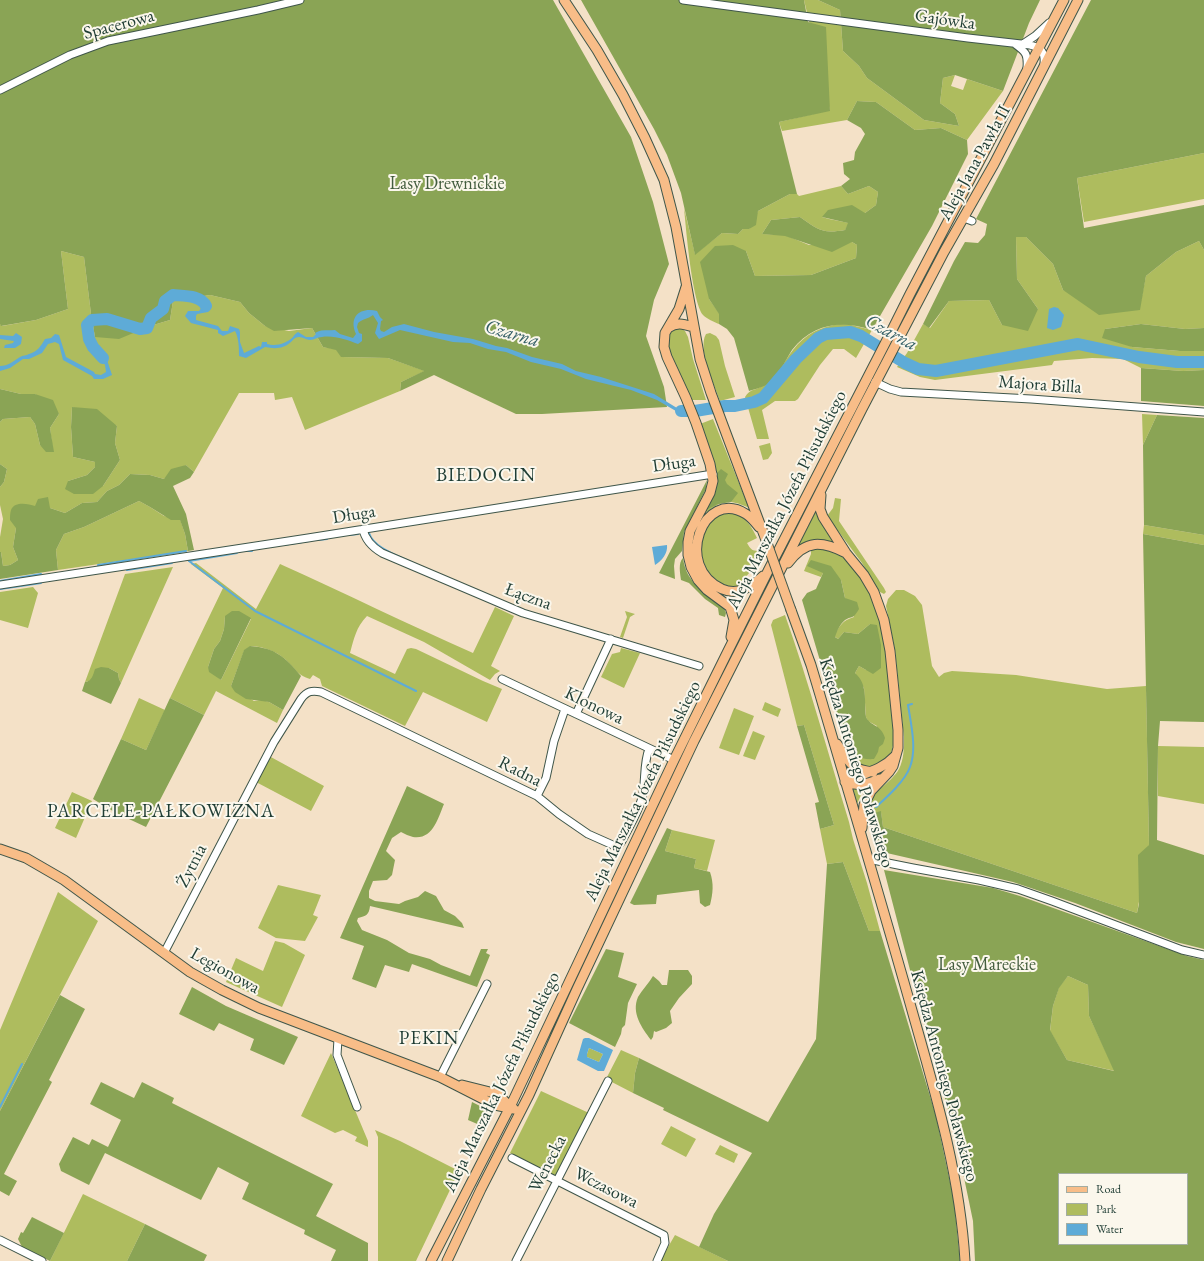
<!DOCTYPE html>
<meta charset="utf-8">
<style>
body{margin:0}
#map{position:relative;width:1204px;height:1261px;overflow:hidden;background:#f4e1c7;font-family:"EB Garamond",serif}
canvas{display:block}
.legend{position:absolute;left:1058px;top:1173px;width:130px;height:72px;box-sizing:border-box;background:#fbf7ec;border:1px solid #a3ada2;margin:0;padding:5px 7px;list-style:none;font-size:12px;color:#1f3d34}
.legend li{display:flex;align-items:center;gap:8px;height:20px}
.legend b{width:20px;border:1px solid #a3ada2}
</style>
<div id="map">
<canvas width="1204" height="1261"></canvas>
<ul class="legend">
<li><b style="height:5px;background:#f8bd88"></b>Road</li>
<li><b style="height:11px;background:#aebc5e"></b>Park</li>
<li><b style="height:11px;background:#5eabd7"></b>Water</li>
</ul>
</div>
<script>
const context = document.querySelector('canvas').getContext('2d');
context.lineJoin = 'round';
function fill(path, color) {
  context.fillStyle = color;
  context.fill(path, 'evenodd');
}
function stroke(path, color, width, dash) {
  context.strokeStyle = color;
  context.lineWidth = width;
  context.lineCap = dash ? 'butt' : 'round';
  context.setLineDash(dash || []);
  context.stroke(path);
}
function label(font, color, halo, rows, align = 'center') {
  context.font = font + ' "EB Garamond",serif';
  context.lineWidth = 4;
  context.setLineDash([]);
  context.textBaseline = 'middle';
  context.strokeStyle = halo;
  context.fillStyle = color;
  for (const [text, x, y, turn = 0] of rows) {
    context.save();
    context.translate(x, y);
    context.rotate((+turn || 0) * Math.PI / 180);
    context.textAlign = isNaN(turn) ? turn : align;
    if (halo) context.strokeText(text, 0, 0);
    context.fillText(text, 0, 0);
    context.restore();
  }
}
fill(new Path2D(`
 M804,0H818L840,10L843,51L859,66L867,78L924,120L959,126L955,114L940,103L943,78L955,75L951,86L963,90L967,79L1003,91L967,140L941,128L915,130L876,102L857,101L847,120L782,131L779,122L830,110Z
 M1204,153V199L1084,222L1077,178Z
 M841,186L848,194L869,186L878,192L876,205L865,213L822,217L829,219L849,223L845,230C822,234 819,230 800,217L771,220L762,234L785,235L809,245L852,242L857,245L856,258L811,275L755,276L746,251L709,299L719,313V324C714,322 707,319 703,315C692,301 686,228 684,208L695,254L722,233L738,234L743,229H749L758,211L790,194H797L799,196Z
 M1016,237H1026L1053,264L1063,290L1139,310L1146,276L1176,252L1199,241L1204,250V328L1185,329L1141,324L1105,329L1132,347L1180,351H1204V370L1183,371L1141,368L1123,359L1092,358L1054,361L1052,365L935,380L920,377L897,367L907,353L923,324L930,328L949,301L989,300L1002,325L1038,309L1017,279Z
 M61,251L84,257L91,314L95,337L150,326L170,320L173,301L210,295L240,302L249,313L265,326L289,331L312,328L323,347L336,349L342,357L388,358L425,371L401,382L400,391L305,430L292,397L275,400L274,393H239L194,472L186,465L164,479L150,475L130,474L119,485L107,491L97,502L82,503L65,513L50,508L35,507L16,528L13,547L18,560L10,565L3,566L1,552H0V537L3,519L0,505V487L4,482L7,469L0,464V422L3,419L30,417L35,424L40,445L53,452L50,428L59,414L35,394H21L0,389V324L2,326L36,320L68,309ZM72,407L117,426L115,443L120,460L103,486L68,481L87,475L95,467V462L73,457L71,427Z
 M841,324L851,325L872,330L856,358L844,349H833L820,365L798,399L795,401H775L762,410L769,439H757L745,397C750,389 753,391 760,387C766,382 773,376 779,370C784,364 788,356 793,350C805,334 821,326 841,324Z
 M675,329H682L685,331L688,337L693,359L706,400H692L691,396L688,397C683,385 665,350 667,338C668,334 671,331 675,329Z
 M710,333L716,336L719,340L725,366L735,397L720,401C715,386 697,349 706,334Z
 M1142,414L1157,415L1143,445Z
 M713,419L749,508C732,500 723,499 707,512L704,511L711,498L700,424Z
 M770,443L772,453L768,459L763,460L759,446Z
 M835,498L841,499L839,521L884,588L886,592L884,594L880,592L862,563L827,516L833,508Z
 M139,501L150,507L164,516L180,519L185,534L188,551L58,570L56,550L64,534L84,527Z
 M815,512L834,543L798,547L814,512Z
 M729,513C745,515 751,525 757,538L747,543C751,550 753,552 761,550L762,553L750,572L737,587C697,586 689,527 720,515C723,514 727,513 729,513Z
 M1144,525L1204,535V545L1143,534Z
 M824,548C829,550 836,552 840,555C882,586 886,651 891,698C892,714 897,738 891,753C889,758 885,760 880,762C877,764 873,767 869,767C857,768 846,756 845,745L857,757L878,752L877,726L868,721L866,717L864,688L855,673L859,666L866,670L870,624L858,634L844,632L838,639L834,636C840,625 842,621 854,617L845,598L841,580L823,573L821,577L804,571L811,554V549Z
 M196,563L256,609L280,564C345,593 409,625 473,653L495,607L514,616L491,666L500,671L495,674L490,680L424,642L367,616C356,627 354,639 350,653L395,674L407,649L411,648L416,649L483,681L502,689L487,722L423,692L405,726L322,686L320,679L313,675L310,679C298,675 298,672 290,664C279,652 266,647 251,646L244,651L231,686L254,701L262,700L269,702L283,710L277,723L216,691L204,715L170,698L223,588L191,564ZM225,616L251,619L221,680L208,667L214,649L220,641L224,629Z
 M173,567L121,683L119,679L118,673L109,668L89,681L85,682L125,574Z
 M33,587L38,593L28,628L0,620V592Z
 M896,590H904L915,596L922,605L932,666L939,677L944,673L952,671L1016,675L1107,689L1146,686L1149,845L1137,913L883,827L881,812L871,814L866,810C870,791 890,785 899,769C904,759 904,748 904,737L895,650L886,606L888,599Z
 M625,611L635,614L630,617L623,638L620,637L627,617Z
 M785,615C809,683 828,753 849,822L853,839L867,883L880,931H869L843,862L827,864L820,829L834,825L804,725L797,726L771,625L773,620Z
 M621,648L640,653L624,688L601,677L612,654L620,652Z
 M139,698L165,710L146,750L121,739Z
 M765,702L781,709L778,717L762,710Z
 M734,708L754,716L739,755L719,748Z
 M753,731L765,736L755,760L743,756Z
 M1158,746L1204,747V804L1158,796Z
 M269,756L324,786L311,811L256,782Z
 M867,787L861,795L857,804L852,788Z
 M72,792L92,801L76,838L55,828Z
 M672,830L715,840L707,871L694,868L696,859L665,851Z
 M278,885L321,895L313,915L318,917L305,941L276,938L258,928Z
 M58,892L98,921L0,1111V1030Z
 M275,941L284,943L305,955L282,1007L226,982L236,958L263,971Z
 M1068,976L1088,985L1089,1016L1115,1071L1067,1060L1050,1031L1053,1006L1059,987Z
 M589,1048L603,1054L599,1062L587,1057V1054Z
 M621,1050L639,1058L635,1073L633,1093L606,1079Z
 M331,1053L368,1141V1147L355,1141L357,1137L343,1130L335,1133L301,1116Z
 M541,1091L589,1113L555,1177L510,1153Z
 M671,1126L696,1139L686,1157L661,1144Z
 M375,1130L400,1141L459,1171L416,1261H378V1137Z
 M720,1145L738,1154L734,1163L715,1154Z
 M83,1194L145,1224L127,1261H50Z
 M675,1235L728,1261H660Z`), '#aebc5e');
fill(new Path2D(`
 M0,0H553L631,137L653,202L669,264L654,300L646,336L664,387L667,407L542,414H516L434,375L400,391L401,382L424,371L388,358L341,357L336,350L323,347L312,328L274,331L265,326L249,313L240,302L210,295L173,301L170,320L150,326L119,339L95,337L91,314L84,257L61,251L68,309L36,320L1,326L0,324Z
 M581,0H804L808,22L826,27L830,111L779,122L797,194H790L758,211L756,225L749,229H743L738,234L722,233L695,255L681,193L667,155L654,129Z
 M818,0H1040L1029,23L1003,91L955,75L943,78L940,103L955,114L959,126L924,120L867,78L859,66L843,51L840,10Z
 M1091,0H1204V153L1077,178L1084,228L1204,205V250L1199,241L1176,252L1146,276L1140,310L1099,315L1063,290L1053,264L1026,237H1016L1017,279L1038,309L1028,331L1002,325L989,300L949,301L929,328L923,324L954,261L965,242L978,243L985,235L987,224L976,219Z
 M857,101L876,102L915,130L941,128L967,140L968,154L932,226L872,330C841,320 813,323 792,350C785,361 779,375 769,383C764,387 755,389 749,391L734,338L727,329L719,324V314L709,299L700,262L715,246L733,245L746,251L755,276L811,275L856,258L857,245L852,242L832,252L785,236L762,234L771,220L800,217C819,230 822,234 845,230L848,223L822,217L828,210L852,205L865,213L876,205L878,192L869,186L848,194L841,186L850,179L844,174L843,163L854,160L855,152L865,134L861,128L847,120Z
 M1141,324L1185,329L1204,328V351H1180L1132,347L1102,338L1105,329Z
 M1141,368L1183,371L1204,370V406L1141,401Z
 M0,389L21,394H35L53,400L59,414L50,428L54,452H46L40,445L35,424L30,417L3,419L0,422Z
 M72,407L97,409L117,426L115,443L120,460L103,486L93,494H74L65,489L68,481L87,475L95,467V462L73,457L71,427Z
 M1157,415L1204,418V535L1144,525L1143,445Z
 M0,464L7,469L4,482L0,487Z
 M186,465L194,472L190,478L173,486L186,514L194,550L188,551L185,534L180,520H171L150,507L139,501L84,527L64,534L56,550L58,570L0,579V552H1L3,566L10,565L18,560L13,547L16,528L10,520C10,517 10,513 11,510C15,501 28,504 35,506L38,499L48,497L50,508L65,513L82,503L97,502L107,491L119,485L130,474L150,475L164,479L171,469Z
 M721,469L728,474L725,480L727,484L738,493L731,502L718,504L708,509L705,507L717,473Z
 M707,480L706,489L684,532L682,551L675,559L674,566L675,579L659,573Z
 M1143,534L1204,545V722L1160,721L1158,746L1157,840L1204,855V949L1176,942L1075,903L1013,882L878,851C874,840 867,825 871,814L881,811L883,827L1137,913L1139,904L1138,855L1149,845Z
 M683,558C686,583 706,594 724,608L726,613L725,617L719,615L718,608L705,599L689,583L681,580C680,573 678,563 683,558Z
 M811,560L831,566L841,580L845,598L857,602L859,609C852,620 854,615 845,620C840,624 837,631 835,637L838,639L844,632L858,634L870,624L877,625L881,645V668L873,674L859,666L855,673C868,684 864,701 866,717C871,727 881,724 885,738L883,744L879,747L878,752L874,759C859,760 855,755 845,745L802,600L807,593L816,589L823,573L807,566Z
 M232,611H239L251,618L221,680L209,672L208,667L214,649L220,641L224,629L225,616Z
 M250,646C276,648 285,657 301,676L283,710L269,702L246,699L235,692L231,686L244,650Z
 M101,667L109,668L118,673L119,679L121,683L111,704L82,691L85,682C92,681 93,675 95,669Z
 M170,698L204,715L146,827L116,813L93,799L121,739L146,750Z
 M804,725L834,825L820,829L815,803L819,802L797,726Z
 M407,786L444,804C438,818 433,840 413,837C409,836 405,834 401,832L392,838L386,851L395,860L392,875L387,880L373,881L369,891V898L375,901L399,904L405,901L418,897L425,891L436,896L444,910L455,916L462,923L464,928L370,906C369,915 366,916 358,918L357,921L362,930L387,940L409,953L430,959L441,965L470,976L481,949H488L486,953L490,955L477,987L412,964L409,972L385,965L376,988L352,979L364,946L340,938Z
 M667,828L672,830L665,851L696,859L694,868L710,872C714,884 713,893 710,905L705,907L700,903L699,890L657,895L656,904L634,905L630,903Z
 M843,862L869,931H880L936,1116L954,1201L960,1261H728L699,1247L714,1214L752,1153L663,1110L664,1108L633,1093L635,1073L639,1058L768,1122L816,1039L827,864Z
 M884,870L993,888L1020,896L1187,956L1204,960V1261H975L973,1221L956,1139L916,993ZM1068,976L1088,985L1089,1016L1114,1071L1067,1060L1050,1030L1053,1006L1059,988ZM1059,1174H1187V1244H1059Z
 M606,949L624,953L618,977L637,984L628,1003L625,1025L622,1028L621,1034L615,1047L569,1023Z
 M669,970H688L692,976V984L679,998L670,1011L672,1023L666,1028L656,1032L654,1031L653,1037L651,1040C642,1028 631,1013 638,997C642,990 649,983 653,976L659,981L662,985H667Z
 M192,987L226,1006L298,1037L284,1065L250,1050L254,1039L219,1023L214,1031L179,1014Z
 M60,995L85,1009L49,1080L52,1082L4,1174L17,1181L9,1196L0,1191V1111Z
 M101,1082L134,1098L142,1082L174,1098L172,1103L333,1184L316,1216L368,1243V1261H331L336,1250L304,1234L305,1230L242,1199L249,1183L218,1167L201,1200L105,1153L89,1185L61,1171L59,1164L73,1137L89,1145L92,1139L108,1147L121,1120L90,1104Z
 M472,1102L488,1110L482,1126L468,1120Z
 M32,1217L64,1233L50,1261L22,1247L18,1239L21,1232L23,1233Z
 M145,1224L207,1255L204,1261H127Z`), '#8aa455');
fill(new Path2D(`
 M197,294L210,305L209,310L208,312L197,314L196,316V320L218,326L222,331H228L230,326L239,329L240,332V342L244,353L259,346L261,347L262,342H267V344C276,347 287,343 293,337C294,335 296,333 298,332L306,337H313L316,334L315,333C321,329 328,331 335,330L340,334L353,338L356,334C348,316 361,307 377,311L380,317L383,320L381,321L380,329L381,331L384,332L392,327L404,324L434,332L473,339L496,346L507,348L532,357L562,364L576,371L601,377L654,394L677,408L685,410L687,414H681L657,400L631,390L586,379L561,369L531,362L506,352L488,349L470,343L453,342L400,330L379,339L375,333L378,323L373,315C368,319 362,319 358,323L357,327L359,333L362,334V341L358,344C347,340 334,335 322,337C317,337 315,340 310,340C306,340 303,337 299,337C295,337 293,340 291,342C283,349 275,349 265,347L246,358L239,356C239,349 239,338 235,331L223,336L218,333V330L191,323L185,316L188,311H199L202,307L196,301L193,300Z
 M1054,307L1058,308L1064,315L1061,327L1053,330L1047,328L1049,309Z
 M16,333L22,337L21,344L15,348H4L5,345L13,343L14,341L0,339V335L13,336Z
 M55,334L59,335L60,338L66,357L94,372L95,374L101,375L106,372L105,365L98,354L94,353L90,346H94L107,360L112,375L103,379H94L92,376L63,360L59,344L55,342L48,344L42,353L29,359H23L10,368L0,371V366C8,366 14,361 20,357C23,355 26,356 29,354C37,352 41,346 45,339L51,338Z
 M667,545C668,553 662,561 655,565L652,547Z
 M585,1038H589L613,1050L604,1071H598L577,1060L583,1039ZM589,1048L603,1054L599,1062L587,1057V1054Z`), '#5eabd7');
stroke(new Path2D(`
 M369,533C374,549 400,556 415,564
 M349,535L358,534
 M317,540L327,539
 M283,545L309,541
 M244,551H252
 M189,561L255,611L416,691
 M189,561L237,553
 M98,565L186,551
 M127,570L172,563
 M0,581L41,574
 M0,589L41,583
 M876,807C887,797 905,781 910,767C917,749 911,724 908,705L912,704
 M0,1107L22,1064`), '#5eabd7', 2);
stroke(new Path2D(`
 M103,358L93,347L89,339L87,325L92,320L107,319L140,329L147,328L151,318L163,309L165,301L173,295C184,296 201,295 206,306
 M681,411H695L725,406H735L754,402L763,398L796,359L818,338L826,334L850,332L861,336L905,363L918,369L936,371L1078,344L1139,357L1177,362H1204`), '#5eabd7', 12);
const minor = new Path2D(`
 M683,0L968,38L1030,45C1042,48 1045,52 1044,65
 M1015,44C1026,52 1028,54 1027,68
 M1023,44L1035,36L1049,23
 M0,90L70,55L108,41L258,10L300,0
 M964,218L972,221
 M875,382L890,389L901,392L1031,399L1204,412
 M363,529C365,540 372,547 382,553L523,613L699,666
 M0,585L308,538L713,474
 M502,679L674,760
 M576,714L611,639
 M537,796L546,778L554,741L565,709
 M868,859L913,868L979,880L1018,889L1052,901L1182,950L1204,955
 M164,953L274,742L301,699C307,691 312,690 321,692L537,796L559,814L588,834L615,846L619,845L622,841C629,827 638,813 642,798C646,782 643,764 649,749
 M338,1039L337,1055L357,1107
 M440,1077L487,984
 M512,1158L664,1235L665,1243L657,1261
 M0,1240L42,1261
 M516,1261L608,1081`);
const major = new Path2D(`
 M564,0L597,50L623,95L645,138L664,180L676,227L700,359L711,393L763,532
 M686,287L679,309L665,333L664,347L667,357L686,398L696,423L710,464L713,481L710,493L690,531L688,542V555L691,567L698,580L707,590L730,607L734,620L731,637
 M668,328C677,322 683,324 693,327
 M821,495L820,509L823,517L846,553L864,575L874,592L884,620L890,651L898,730V748L893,766L889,772L871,791L864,805L862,828
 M759,527C755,522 751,517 746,514C703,487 673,567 722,589C738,596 751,587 763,576
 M788,563C806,539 822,541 846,553
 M791,610L811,665L820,695C851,801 883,907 913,1014C936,1095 960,1176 965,1261
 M837,744C848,761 851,770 873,772
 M845,782C863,773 881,771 895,756
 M845,782C858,787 868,784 880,779
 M0,849L26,858L64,880L190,972L222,990L259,1008L440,1077L495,1105L514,1109
 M462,1085L498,1094L510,1107
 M431,1261L510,1107L674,760L727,653L769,569L892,330L910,294L1064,0
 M447,1261L481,1189L529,1095L577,989L694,741L862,409L944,252L994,164L1078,0`);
stroke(minor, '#3f564a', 9);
stroke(major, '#3f564a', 11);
stroke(minor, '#fff', 7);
stroke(major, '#f8bd88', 9);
const majorBridge = new Path2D(`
 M763,532L791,610`);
stroke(majorBridge, '#3f564a', 11, []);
stroke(majorBridge, '#f8bd88', 9);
label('18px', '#1f3d34', '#fbf7ec', [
 ["Gajówka",945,20,8],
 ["Spacerowa",119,25,-15],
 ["Aleja Jana Pawła II",975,163,-61],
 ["Majora Billa",1040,385,4],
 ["Długa",674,464,-8],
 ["Aleja Marszałka Józefa Piłsudskiego",787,500,-63],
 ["Długa",354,515,-9],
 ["Łączna",528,597,20],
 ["Klonowa",594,706,26],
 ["Księdza Antoniego Poławskiego",856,763,73],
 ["Radna",520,772,27],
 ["Aleja Marszałka Józefa Piłsudskiego",643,791,-64],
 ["Żytnia",192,866,-63],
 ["Legionowa",225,971,29],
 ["Księdza Antoniego Poławskiego",944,1076,75],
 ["Aleja Marszałka Józefa Piłsudskiego",502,1082,-64],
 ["Wenecka",548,1164,-63],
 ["Wczasowa",606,1188,27]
]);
label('18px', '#435d3e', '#fbf7ec', [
 ["Lasy Drewnickie",447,184],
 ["Lasy Mareckie",987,965]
]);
label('italic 19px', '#325e65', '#fbf7ec', [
 ["Czarna",891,333,28],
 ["Czarna",512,334,16]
]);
context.letterSpacing = '1px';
label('19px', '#1f3d34', '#fbf7ec', [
 ["BIEDOCIN",486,476],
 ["PARCELE-PAŁKOWIZNA",161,812],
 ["PEKIN",429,1039]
]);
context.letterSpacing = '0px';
</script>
